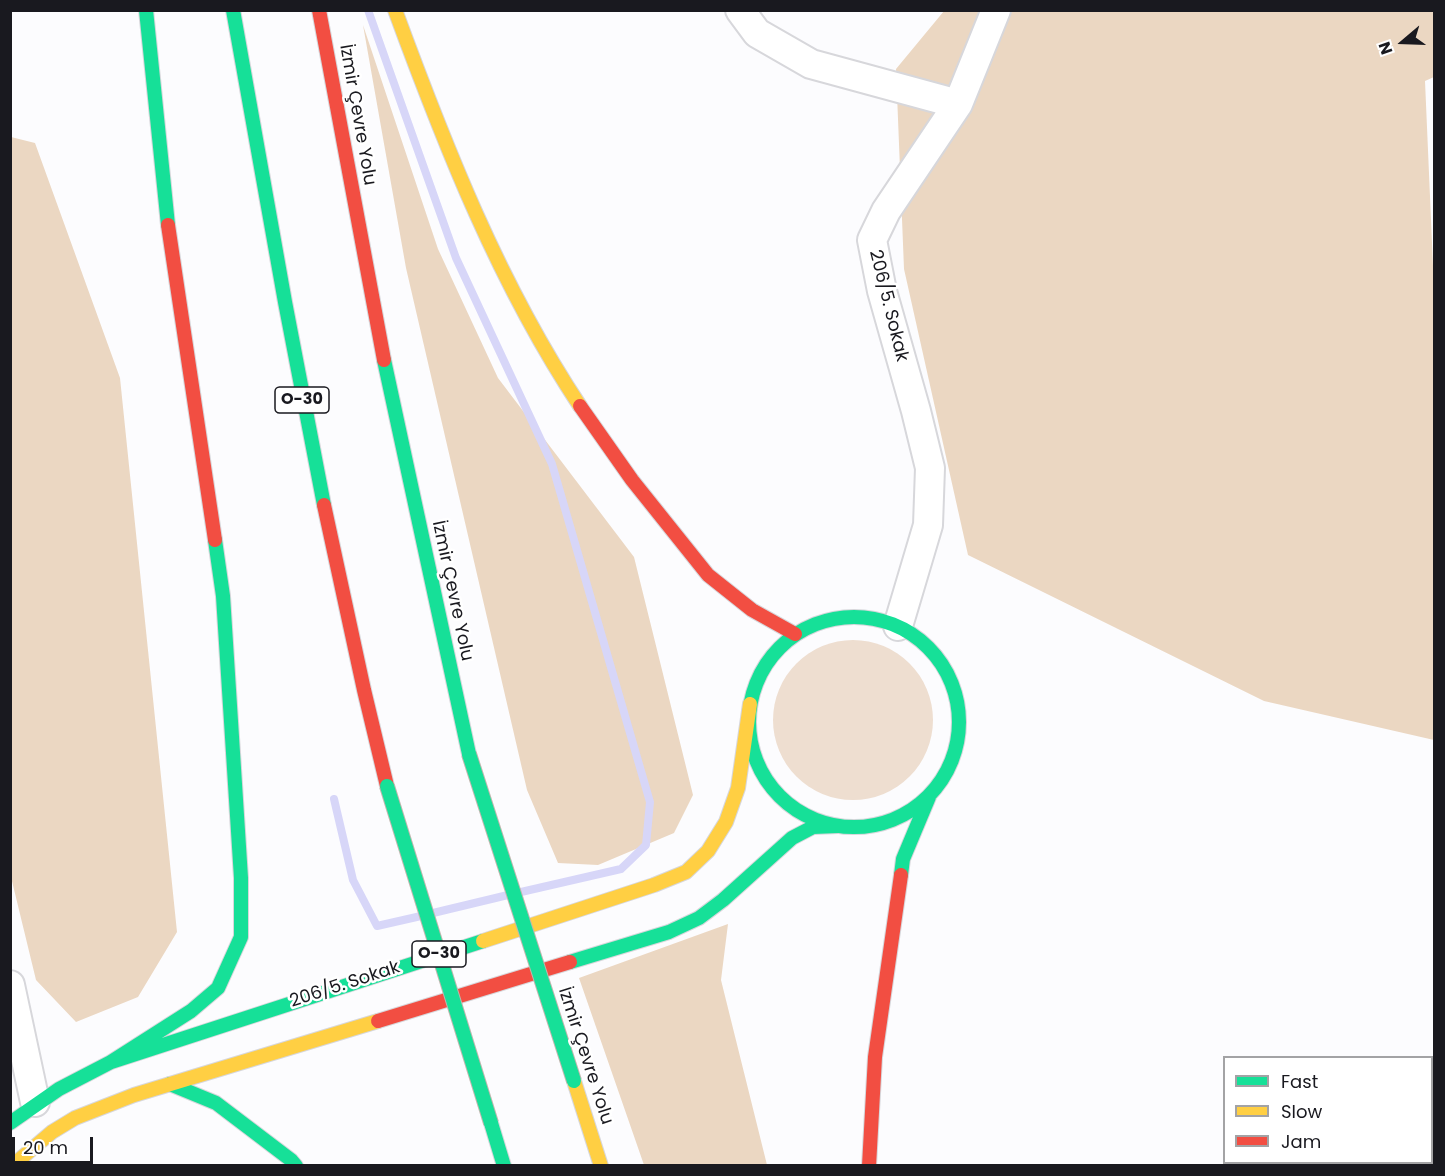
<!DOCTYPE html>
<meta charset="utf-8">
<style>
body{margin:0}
#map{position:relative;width:1445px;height:1176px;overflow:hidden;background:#fcfcfe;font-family:Poppins,sans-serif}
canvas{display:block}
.frame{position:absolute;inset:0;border:12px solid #19191f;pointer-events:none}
.legend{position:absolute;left:1223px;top:1056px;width:210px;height:108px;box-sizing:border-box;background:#fff;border:2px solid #a3a3a5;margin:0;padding:8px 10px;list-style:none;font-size:18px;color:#19191f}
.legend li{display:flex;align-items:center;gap:12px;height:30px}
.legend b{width:30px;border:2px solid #a3a3a5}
.north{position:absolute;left:1373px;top:12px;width:60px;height:60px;-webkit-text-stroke:4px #fff;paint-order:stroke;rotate:251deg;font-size:16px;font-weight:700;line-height:24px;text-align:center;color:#19191f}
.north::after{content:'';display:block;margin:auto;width:21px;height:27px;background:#19191f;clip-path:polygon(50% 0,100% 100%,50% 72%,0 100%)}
.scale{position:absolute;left:12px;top:1137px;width:81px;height:27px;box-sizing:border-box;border:3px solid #19191f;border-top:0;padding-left:8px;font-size:18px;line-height:21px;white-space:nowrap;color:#19191f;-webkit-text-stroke:4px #fff;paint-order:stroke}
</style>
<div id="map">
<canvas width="1445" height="1176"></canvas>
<div class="frame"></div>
<ul class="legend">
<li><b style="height:8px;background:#16e098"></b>Fast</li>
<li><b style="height:8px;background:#ffcf43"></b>Slow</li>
<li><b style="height:8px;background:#f24e42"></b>Jam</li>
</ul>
<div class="north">N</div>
<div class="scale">20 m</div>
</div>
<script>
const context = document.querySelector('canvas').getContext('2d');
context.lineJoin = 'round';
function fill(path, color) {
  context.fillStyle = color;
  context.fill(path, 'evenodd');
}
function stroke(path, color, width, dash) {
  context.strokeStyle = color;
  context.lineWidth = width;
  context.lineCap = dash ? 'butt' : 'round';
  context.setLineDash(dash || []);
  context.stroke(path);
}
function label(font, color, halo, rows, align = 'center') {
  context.font = font + ' Poppins,sans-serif';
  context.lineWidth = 5;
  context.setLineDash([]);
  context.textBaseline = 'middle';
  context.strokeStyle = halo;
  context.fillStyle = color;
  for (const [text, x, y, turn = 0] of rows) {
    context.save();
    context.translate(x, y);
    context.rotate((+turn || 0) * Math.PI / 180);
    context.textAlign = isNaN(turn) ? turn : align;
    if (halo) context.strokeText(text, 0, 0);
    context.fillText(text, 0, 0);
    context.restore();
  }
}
fill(new Path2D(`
 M773 720a80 80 0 1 1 160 0a80 80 0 1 1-160 0Z`), '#eeded0');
fill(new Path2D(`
 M944,11H1434V77L1425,81L1434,289V740L1264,701L968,555L904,269L896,69Z
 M363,25L438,249L498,378L634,557L693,795L674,833L598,865L558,863L527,790L406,268Z
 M11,137L35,143L120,378L177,932L138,997L76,1022L36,980L11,877Z
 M728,924L721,980L767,1165H644L579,978Z`), '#ebd7c2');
stroke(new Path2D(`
 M368,10L456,258L552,464L650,802L646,845L621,869L521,892
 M334,799L353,880L377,926L421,916
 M433,913L508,895`), '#d7d6f8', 8);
const street = new Path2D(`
 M740,10L757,33L811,64L958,104
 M898,626L928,525L930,468L916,411L882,291L872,240L886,211L958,104L996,10
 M10,985L35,1102`);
const fast = new Path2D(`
 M146,10L168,225
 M233,10L285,302L324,505
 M384,360L469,754
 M749 722a105 105 0 1 1 210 0a105 105 0 1 1-210 0Z
 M901,875L903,859L929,797
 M570,962L669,932L699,918L723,900L792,838L813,827L838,826
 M111,1062L191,1011L218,988L241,937V878L223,596L215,540
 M170,1084L216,1103L291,1160L296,1166
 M10,1123L59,1089L111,1062L483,941
 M491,1123L504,1166`);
const slow = new Path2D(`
 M395,10C445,146 499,284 580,406
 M483,941L654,885L686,872L708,851L726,822L738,788L750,704
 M574,1081L601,1166
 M12,1166L52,1132L75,1118L134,1095L378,1021`);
const jam = new Path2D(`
 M319,10L384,360
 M168,225L215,540
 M580,406L632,480L708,575L752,610L795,634
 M324,505L364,690L387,786
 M378,1021L570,962
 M869,1166L875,1057L901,875`);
stroke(street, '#d7d7db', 32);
stroke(fast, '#d7d7db', 16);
stroke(slow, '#d7d7db', 16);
stroke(jam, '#d7d7db', 16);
stroke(street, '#fff', 28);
stroke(fast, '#16e098', 14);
stroke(slow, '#ffcf43', 14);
stroke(jam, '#f24e42', 14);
const fastBridge = new Path2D(`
 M469,754L574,1081
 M387,786L491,1123`);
stroke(fastBridge, '#bfb7af', 16, []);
stroke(fastBridge, '#16e098', 14);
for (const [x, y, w] of [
 [302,400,54],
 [439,954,54]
]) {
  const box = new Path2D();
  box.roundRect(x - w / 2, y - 13, w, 26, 4.5);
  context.fillStyle = '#fff';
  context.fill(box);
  stroke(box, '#19191f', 1.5);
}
label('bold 16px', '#19191f', null, [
 ["O-30",302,400],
 ["O-30",439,954]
]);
label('18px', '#19191f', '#fff', [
 ["İzmir Çevre Yolu",357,115,80],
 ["206/5. Sokak",888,306,76],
 ["İzmir Çevre Yolu",452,591,78],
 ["206/5. Sokak",345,985,-18],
 ["İzmir Çevre Yolu",585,1056,72]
]);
</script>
